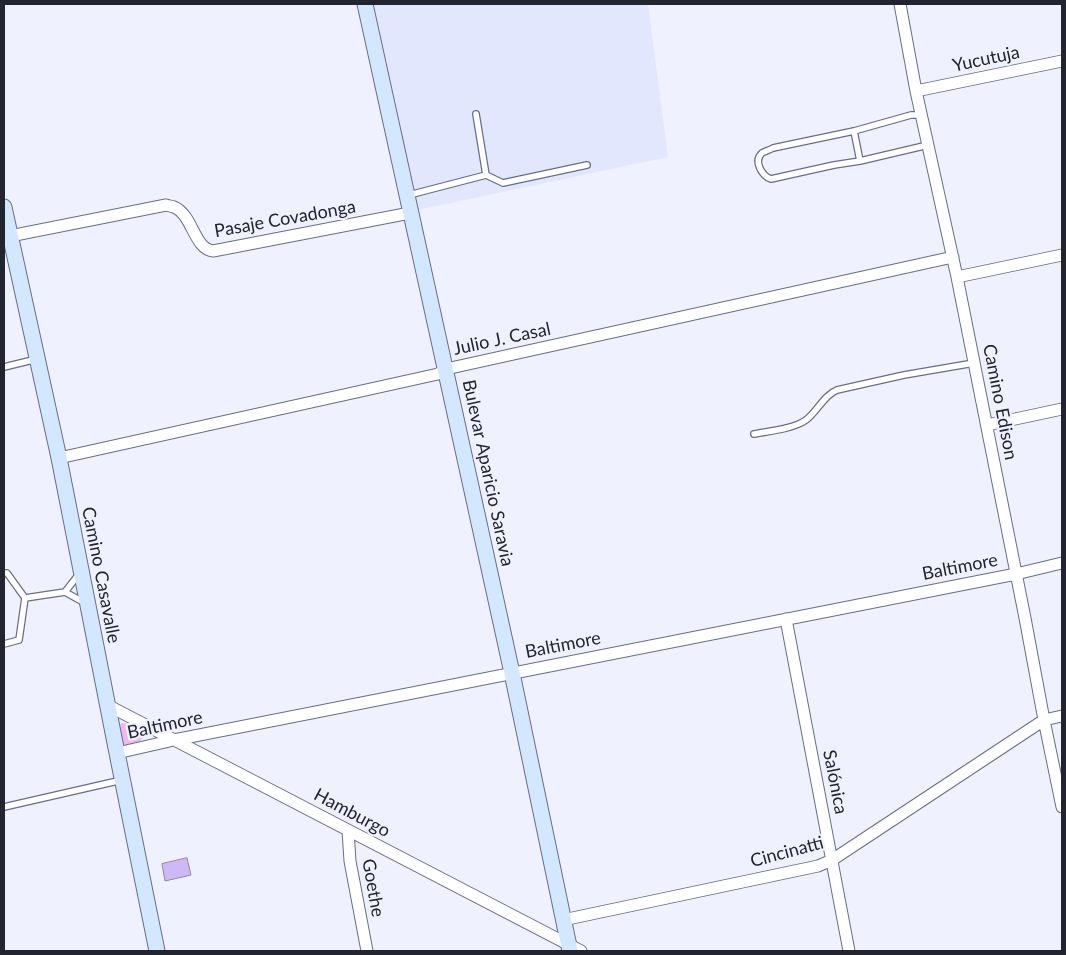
<!DOCTYPE html>
<meta charset="utf-8">
<style>
body{margin:0}
#map{position:relative;width:1066px;height:955px;overflow:hidden;background:#eff2fe;font-family:Lato,sans-serif}
canvas{display:block}
.frame{position:absolute;inset:0;border:5px solid #222430;pointer-events:none}
</style>
<div id="map">
<canvas width="1066" height="955"></canvas>
<div class="frame"></div>
</div>
<script>
const context = document.querySelector('canvas').getContext('2d');
context.lineJoin = 'round';
function fill(path, color) {
  context.fillStyle = color;
  context.fill(path, 'evenodd');
}
function stroke(path, color, width, dash) {
  context.strokeStyle = color;
  context.lineWidth = width;
  context.lineCap = dash ? 'butt' : 'round';
  context.setLineDash(dash || []);
  context.stroke(path);
}
function label(font, color, halo, rows, align = 'center') {
  context.font = font + ' Lato,sans-serif';
  context.lineWidth = 4.5;
  context.setLineDash([]);
  context.textBaseline = 'middle';
  context.strokeStyle = halo;
  context.fillStyle = color;
  for (const [text, x, y, turn = 0] of rows) {
    context.save();
    context.translate(x, y);
    context.rotate((+turn || 0) * Math.PI / 180);
    context.textAlign = isNaN(turn) ? turn : align;
    if (halo) context.strokeText(text, 0, 0);
    context.fillText(text, 0, 0);
    context.restore();
  }
}
fill(new Path2D(`
 M369,4H648L668,157L413,211Z`), '#e2e7fd');
fill(new Path2D(`
 M122,723C130,723 141,728 144,736L140,741L126,745L122,744C120,737 116,728 122,723Z`), '#efb7f4');
const building = new Path2D(`
 M187,858L191,875L165,881L162,864Z`);
fill(building, '#ceb9f4');
stroke(building, '#8f86a2', 1);
const lane = new Path2D(`
 M476,114L486,175
 M921,115H911L854,131L773,148C770,150 765,151 762,153C753,161 762,176 771,179L834,165L860,161L928,145
 M854,131L860,161
 M409,195L486,175L503,183L587,165
 M4,367L37,359
 M754,434C770,431 793,429 806,420C817,412 824,395 837,390L904,375L974,363
 M4,573H7L25,598L19,640L4,644
 M65,592L79,574
 M25,598L65,592L85,603
 M4,807L122,780`);
const street = new Path2D(`
 M900,4L916,91L957,277L1025,618L1044,720L1062,807
 M916,91L1062,61
 M10,236L166,205C169,206 171,206 174,207C193,215 194,249 213,251L410,213
 M957,277L1062,255
 M987,425L1062,409
 M59,458L438,374L446,369L953,257
 M786,619L849,951
 M107,705L581,951
 M117,753L174,740L1016,574L1062,563
 M348,831L350,861L367,951
 M563,920L818,866L832,860L1044,720L1062,716`);
const secondary = new Path2D(`
 M365,4L512,673L570,951
 M4,207L59,458L117,753L157,951`);
stroke(lane, '#696e88', 8);
stroke(street, '#696e88', 13);
stroke(secondary, '#696e88', 17);
stroke(lane, '#fff', 5.5);
stroke(street, '#fff', 11);
stroke(secondary, '#d3e7ff', 15);
label('18px', '#222430', '#eff2fe', [
 ["Yucutuja",986,59,-12],
 ["Pasaje Covadonga",285,219,-10],
 ["Julio J. Casal",502,339,-12],
 ["Camino Edison",1000,402,79],
 ["Bulevar Aparicio Saravia",488,473,78],
 ["Baltimore",960,567,-11],
 ["Camino Casavalle",101,575,79],
 ["Baltimore",563,645,-11],
 ["Baltimore",165,725,-12],
 ["Salónica",835,782,79],
 ["Hamburgo",352,813,28],
 ["Cincinatti",787,852,-15],
 ["Goethe",373,888,80]
]);
</script>
